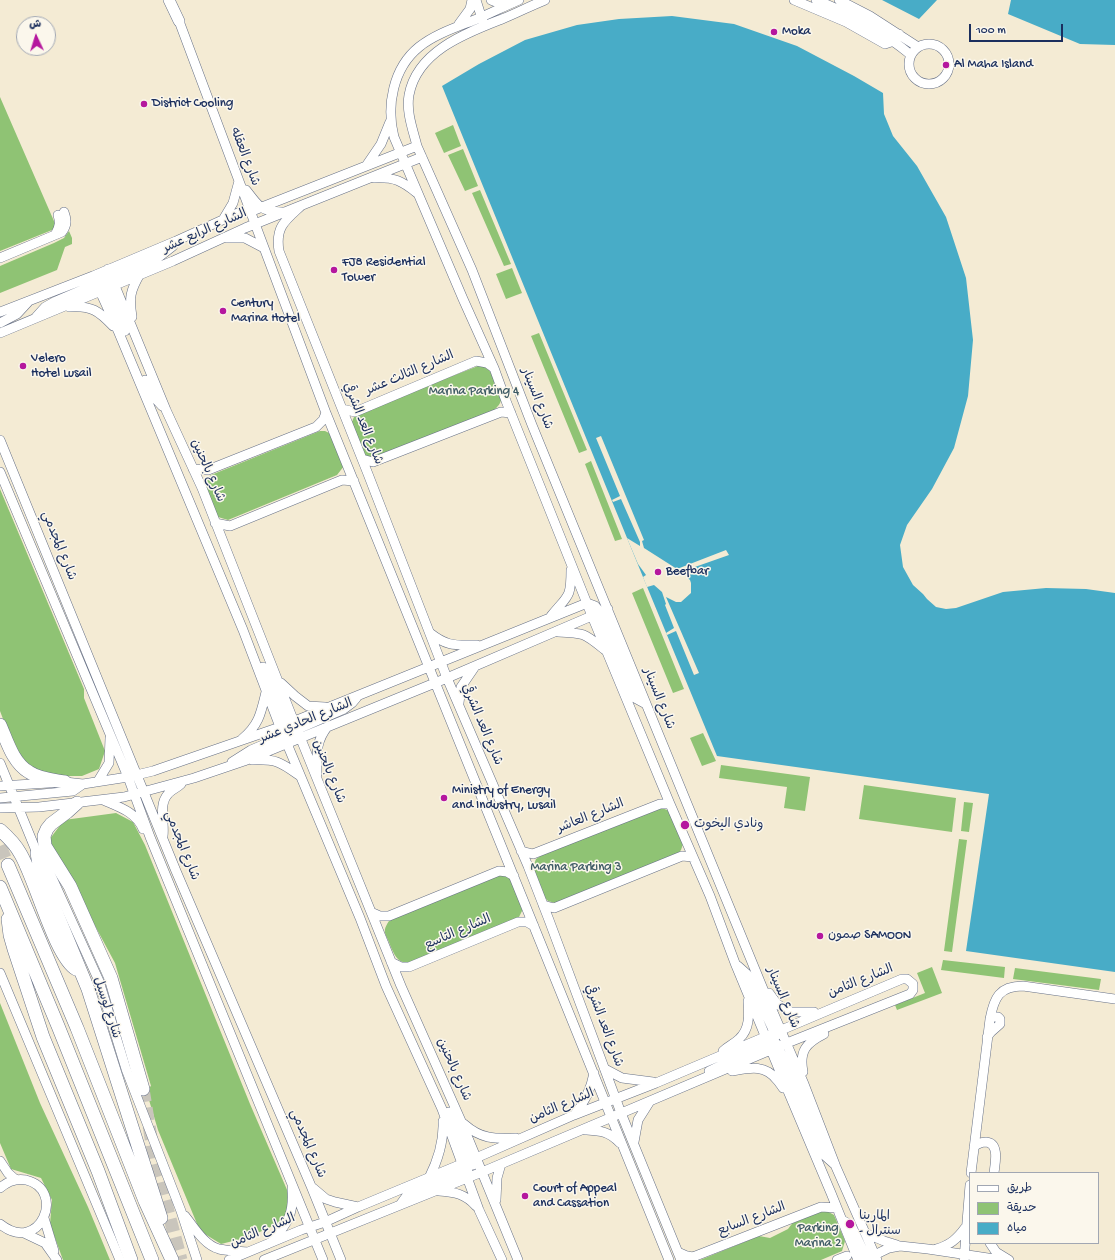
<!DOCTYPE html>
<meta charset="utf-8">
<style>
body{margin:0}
#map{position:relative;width:1115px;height:1260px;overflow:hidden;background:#f4ebd4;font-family:"Gochi Hand","Playpen Sans Arabic",sans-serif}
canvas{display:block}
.legend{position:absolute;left:969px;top:1172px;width:130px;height:72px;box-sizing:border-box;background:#fbf7ec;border:1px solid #a1a7b3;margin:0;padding:5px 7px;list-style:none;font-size:12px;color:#1b2f5e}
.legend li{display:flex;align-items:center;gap:8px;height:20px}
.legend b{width:20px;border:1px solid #a1a7b3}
.north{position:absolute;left:16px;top:16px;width:40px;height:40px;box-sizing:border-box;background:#fbf7ec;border:1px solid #a1a7b3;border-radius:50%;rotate:356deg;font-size:11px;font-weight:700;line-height:16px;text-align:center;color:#1b2f5e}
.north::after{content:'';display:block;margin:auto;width:14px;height:18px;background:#b5179e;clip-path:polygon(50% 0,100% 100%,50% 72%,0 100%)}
.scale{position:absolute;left:969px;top:24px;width:94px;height:18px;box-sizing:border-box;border:2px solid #1b2f5e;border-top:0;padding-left:5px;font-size:12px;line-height:14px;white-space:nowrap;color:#1b2f5e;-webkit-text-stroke:3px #fbf7ec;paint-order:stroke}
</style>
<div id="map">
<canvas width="1115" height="1260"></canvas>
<ul class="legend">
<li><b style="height:5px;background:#fff"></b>طريق</li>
<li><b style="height:11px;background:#8fc374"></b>حديقة</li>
<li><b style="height:11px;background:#48acc7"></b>مياه</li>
</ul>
<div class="north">ش</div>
<div class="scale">100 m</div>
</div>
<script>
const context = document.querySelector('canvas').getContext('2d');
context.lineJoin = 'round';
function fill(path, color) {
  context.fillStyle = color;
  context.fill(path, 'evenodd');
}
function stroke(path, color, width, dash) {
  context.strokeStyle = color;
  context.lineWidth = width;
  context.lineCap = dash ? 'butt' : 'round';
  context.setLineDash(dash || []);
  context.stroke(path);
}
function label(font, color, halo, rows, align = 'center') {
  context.font = font + ' "Gochi Hand","Playpen Sans Arabic",sans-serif';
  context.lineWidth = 3;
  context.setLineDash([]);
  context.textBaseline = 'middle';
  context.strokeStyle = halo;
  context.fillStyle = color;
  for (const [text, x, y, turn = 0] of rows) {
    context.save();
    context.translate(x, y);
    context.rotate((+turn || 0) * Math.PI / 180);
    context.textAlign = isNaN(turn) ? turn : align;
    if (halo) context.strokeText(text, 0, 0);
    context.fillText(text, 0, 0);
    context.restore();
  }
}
fill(new Path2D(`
 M0,97L57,228L0,251Z
 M453,125L461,146L444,153L435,133Z
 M463,149L478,186L465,191L448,155Z
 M480,190L511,264L504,266L472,193Z
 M69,231L72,238V244L65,247L57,270L0,293V266L54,243L64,238Z
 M512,268L522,293L506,299L496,274Z
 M539,333L587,450L579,453L531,336Z
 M478,366C491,366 494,377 497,388C499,391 501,396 501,400C500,405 497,407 494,410L373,458L365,457L351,424L354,417L363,411Z
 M320,431H325L333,435L344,466L337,475L228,520L218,517L204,491L207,479L211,475Z
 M591,461L622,539L615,541L585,464Z
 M0,489L84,689V698L105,751L99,769L82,776H60L33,771L16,753L0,711Z
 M643,588L684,689L673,693L632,593Z
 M703,733L716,761L702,766L690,738Z
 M721,765L810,777L805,811L784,808L787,787L719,778Z
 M864,785L956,798L952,832L859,819Z
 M964,802L973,803L969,832L961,831Z
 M662,808L672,812L683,844L681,850L677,855L555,903L548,901L544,897L533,867L536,859L542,855Z
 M116,813L133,822L145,845L250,1104L294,1206L277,1224L249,1237L221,1244L200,1231L158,1130L146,1090L151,1086L115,963L49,840L64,820Z
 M959,839L967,840L952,952L944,951Z
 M498,874L512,877L523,909L519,917L412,962C398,965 395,956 390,945C389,941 386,937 385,933C384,927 388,923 391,918Z
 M943,960L1005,967L1004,978L941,970Z
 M932,967L942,993L897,1010L895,1005L925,993L917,973Z
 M1015,968L1101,979L1099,990L1013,979Z
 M0,1003L40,1103L88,1207L110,1260H63L50,1224L52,1200L41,1178L11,1169L0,1143Z
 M825,1210L834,1215L845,1241L842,1251L821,1260H700L759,1236L770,1238L788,1229L794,1221Z`), '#8fc374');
fill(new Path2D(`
 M882,0H937L919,19Z
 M1011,0H1115V45L1080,44L1008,14Z
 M672,16L734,24L797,46L854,76L883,93L884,114L893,136L917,166L946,217L966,278L973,340L968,396L954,448L932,489L907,525L900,545L903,567L913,585L923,594L927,599L936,607L946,609L956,608L1003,592L1046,588L1086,589L1115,593V972L966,951L989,794L717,756L643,577L442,86L479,64L525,40L577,25L619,19Z`), '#48acc7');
fill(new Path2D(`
 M601,436L644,540L642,541L644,548L677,569L726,550L729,555L692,568L691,567L681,571L690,580L691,583V593L681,602H676L666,597L699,673L694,675L676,631L667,635L666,633L674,628L665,605L666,604L662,592L654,585L647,587L643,577L646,575L638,564L627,538L640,546V542L621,499L613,502L612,500L620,496L596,438Z`), '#f4ebd4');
stroke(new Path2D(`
 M0,846L8,865
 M143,1089L155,1162L181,1260`), '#c9c5bc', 13, [13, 6]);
const minor = new Path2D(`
 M476,0L483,22
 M491,0L501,4L508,3
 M519,0C505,6 491,13 477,19C457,27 435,34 419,47C393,68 386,106 394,137L463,299L494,368L506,401L592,616L670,804L710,896L735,963L788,1091L831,1193L858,1260
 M545,0C530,6 517,13 502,19C466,33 417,51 409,95C406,112 413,130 417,146L472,270L532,425L656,728L763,989L804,1084L836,1167L877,1260
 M794,0L846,22L885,44L894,41L899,34
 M816,0C852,14 882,31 911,55
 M839,0L870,16L918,47
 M179,21L326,413L669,1260
 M459,24L470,9L472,0
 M909 64a20 20 0 1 1 40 0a20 20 0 1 1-40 0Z
 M366,166L381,144L390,122
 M374,178C395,177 402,181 417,193
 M246,190C259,206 259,211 282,212
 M302,205C286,220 275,226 279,251L368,474L447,678L528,866L549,920L621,1113L681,1260
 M224,218L233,203L239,181
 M56,233C60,226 60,222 58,215
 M227,238H245L264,248
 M0,258L62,232C67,225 67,220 64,212
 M108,269L166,410L202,488L294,722L401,986L461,1121L518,1260
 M93,276L119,333L243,630L280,727L360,918L386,986L442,1109L479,1210L502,1260
 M93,276L99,278L105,283L125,331
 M106,280L159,257L173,246
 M69,307C91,305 99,311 113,326
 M0,312L93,276L176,241L240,212L252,211L417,146
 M36,317L45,307L54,302L101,282
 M132,317C129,298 130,291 140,274
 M0,323L17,314L29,301
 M0,333L173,261L245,228L422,157
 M145,380L152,395L162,406
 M342,409L355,412L476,361L487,363L494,368
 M0,440L176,871L311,1186L341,1260
 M362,459L373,462L501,412L511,413
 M193,469L208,470L316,427L323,420L326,413
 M0,472L128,777L150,837L323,1260
 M215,523L230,526L342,480L354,481
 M587,603L595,606L600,612L635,698L646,704
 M551,616C568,595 571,599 571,570
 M558,632C585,633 584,633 605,650
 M430,633C448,647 455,645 477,645
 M263,667L289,732L295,736L300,737
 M281,683L295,696L308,706L325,707
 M459,703L461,687L474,668
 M291,732L344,709L352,703L357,697
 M242,739C259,725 261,713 266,692
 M252,760C277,759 280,762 300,776
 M232,762L251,750L284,736L288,733
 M0,763L37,853L49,871L99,981L126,1069L181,1211L197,1260
 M317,774C317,755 315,742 328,726
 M98,781L109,763L110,738
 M0,786L65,782L83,784L128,777L153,771L280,727L587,603
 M0,798L73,791L83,784
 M103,800C119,807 136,812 143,829
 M0,808L39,807L124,797L194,778L244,761L447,678L608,609
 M163,836C165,823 158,805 168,794C171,790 177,788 181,784
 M521,851L533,854L660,804H670
 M543,905L554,908L682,856L693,857
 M371,912L380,916H389L499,871L507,872L514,876
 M391,962L401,967H409L518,922H527L534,926
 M738,966L747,974L776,1036
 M0,973L120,1260
 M769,993L777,1004L791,1012H814
 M987,1037L991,1032L1000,1024V1019L998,1017H993L990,1019
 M776,1043L792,1077L824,1155L834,1164
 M723,1051C728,1046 734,1044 739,1039C750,1029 749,1015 748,1001
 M605,1069L622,1078L653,1082
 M709,1071L768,1043L773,1040
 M732,1071C749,1068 765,1064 777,1080C779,1082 781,1085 783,1088
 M803,1072C799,1051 806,1043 824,1034
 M449,1112L469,1161L473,1165
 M575,1114C585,1102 591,1089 594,1073
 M464,1124C481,1139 494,1139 516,1138
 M585,1130C601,1131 608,1131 620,1143
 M634,1142L638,1120L650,1101
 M974,1147C978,1143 981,1142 986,1142C1000,1143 995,1164 994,1173
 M0,1161L8,1173L16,1180
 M971,1173L990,1019C994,998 999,986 1023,986L1115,999
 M429,1178C438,1160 444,1141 443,1121
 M0,1188C7,1182 16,1178 26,1180C67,1190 40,1256 0,1224
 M313,1188L326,1199L335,1202L358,1207
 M439,1191C455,1192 465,1194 476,1206
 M496,1200L497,1178L501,1164
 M400,1205L408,1194L468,1169
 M185,1216C194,1227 204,1245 219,1249C228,1251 239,1251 248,1252
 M44,1218L54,1251
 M842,1220L851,1225L867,1259L869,1260
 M24,1233L45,1243L57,1260
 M865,1233L884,1241L897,1245
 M272,1241C288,1223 294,1214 292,1189
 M990,1243L996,1252L1009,1260
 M936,1249C950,1245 957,1239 965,1228
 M678,1252L687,1256L693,1257L821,1207L837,1208
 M964,1259L970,1185
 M229,1260L301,1230L325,1222L358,1207L476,1158L574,1115L656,1083L902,979H907L913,984V990L910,994L787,1043L482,1172L264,1260
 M837,1260L847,1256
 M864,1260L889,1248L900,1246L928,1249L1001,1260`);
const major = new Path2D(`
 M169,0L179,21`);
const highway = new Path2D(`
 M0,725C7,741 13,763 29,772C39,779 53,780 65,782
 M77,803L67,812L51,824L47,829L44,836L45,846L70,886L111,978L143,1089
 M0,830C8,837 15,844 20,853C35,877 55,957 76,969
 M37,853L41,875L88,989L161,1218
 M8,865L77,1028L145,1201L172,1260
 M0,887L58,1026L152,1260
 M8,919L10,935L14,949L43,1037L98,1171L131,1260`);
stroke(minor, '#677187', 10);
stroke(major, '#677187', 12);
stroke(highway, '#677187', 14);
stroke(minor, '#fff', 9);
stroke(major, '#fff', 11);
stroke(highway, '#fff', 13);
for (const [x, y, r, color] of [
 [774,32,4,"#b5179e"],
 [946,65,4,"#b5179e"],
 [144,104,4,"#b5179e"],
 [334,270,4,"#b5179e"],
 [223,311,4,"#b5179e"],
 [23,366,4,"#b5179e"],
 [658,572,4,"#b5179e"],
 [444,798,4,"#b5179e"],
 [685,825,5,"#b5179e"],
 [820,936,4,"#b5179e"],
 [525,1196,4,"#b5179e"],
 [850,1224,5,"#b5179e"]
]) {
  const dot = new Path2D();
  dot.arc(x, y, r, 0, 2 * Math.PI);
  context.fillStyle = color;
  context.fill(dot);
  stroke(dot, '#fbf7ec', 1.5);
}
label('13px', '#1b2f5e', '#fbf7ec', [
 ["Moka",782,32],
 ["Al Maha Island",954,65],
 ["District Cooling",152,104],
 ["FJ8 Residential",342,263],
 ["Tower",342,278],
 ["Century",231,304],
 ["Marina Hotel",231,319],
 ["Velero",31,359],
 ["Hotel Lusail",31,374],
 ["Beefbar",666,572],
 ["Ministry of Energy",452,791],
 ["and Industry, Lusail",452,806],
 ["ونادي اليخوت",694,825],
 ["صمون SAMOON",828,936],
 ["Court of Appeal",533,1189],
 ["and Cassation",533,1204],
 ["المارينا",859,1217],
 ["- سنترال",859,1232]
], 'left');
label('13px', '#1b2f5e', '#fbf7ec', [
 ["شارع العقله",244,157,69],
 ["الشارع الرابع عشر",205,232,-24],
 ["الشارع الثالث عشر",410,374,-23],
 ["شارع السينار",536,399,68],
 ["شارع العد الشرقي",362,424,68],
 ["شارع بالحنين",207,471,66],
 ["شارع المجدمي",58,546,68],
 ["شارع السينار",658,699,68],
 ["الشارع الحادي عشر",306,722,-22],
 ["شارع العد الشرقي",481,725,67],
 ["شارع بالحنين",328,772,68],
 ["الشارع العاشر",591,817,-22],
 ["شارع المجدمي",181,846,68],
 ["الشارع التاسع",458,933,-23],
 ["الشارع الثامن",861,982,-22],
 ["شارع السينار",782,998,67],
 ["شارع لوسيل",106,1008,72],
 ["شارع العد الشرقي",603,1026,69],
 ["شارع بالحنين",453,1070,66],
 ["الشارع الثامن",562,1107,-23],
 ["شارع المجدمي",307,1144,67],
 ["الشارع السابع",752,1220,-21],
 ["الشارع الثامن",263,1232,-23]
]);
label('13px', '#3e5b65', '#fbf7ec', [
 ["Marina Parking 4",474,392],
 ["Marina Parking 3",576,868],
 ["Parking",818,1229],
 ["Marina 2",818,1244]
]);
</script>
